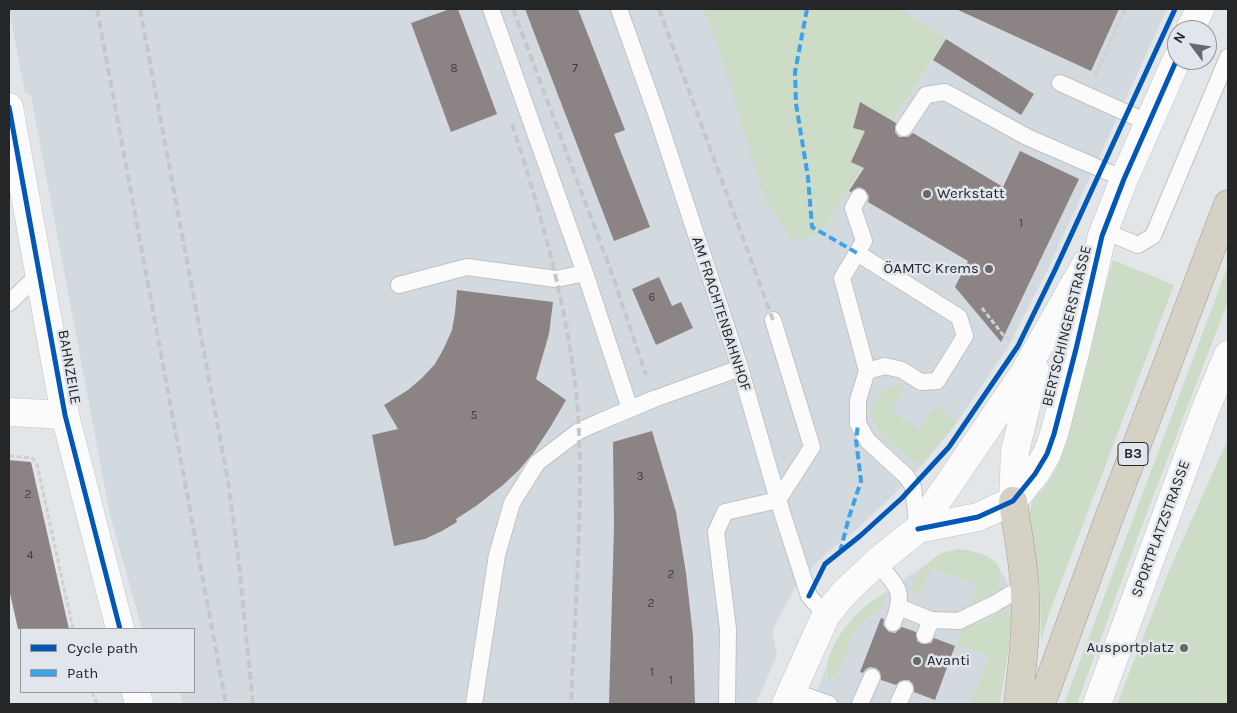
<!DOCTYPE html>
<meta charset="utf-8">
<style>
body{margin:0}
#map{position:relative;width:1237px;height:713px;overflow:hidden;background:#e3e6e8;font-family:Karla,sans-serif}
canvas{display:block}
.frame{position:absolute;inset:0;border:10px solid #242628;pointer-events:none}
.legend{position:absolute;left:20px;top:628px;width:175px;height:65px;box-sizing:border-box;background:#e0e6eb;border:1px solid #95999d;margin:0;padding:6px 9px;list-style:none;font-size:15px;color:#242628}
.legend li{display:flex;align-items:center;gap:10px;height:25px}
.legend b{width:25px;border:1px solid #95999d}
.north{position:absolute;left:1167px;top:20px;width:50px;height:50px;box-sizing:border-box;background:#e0e6eb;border:1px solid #95999d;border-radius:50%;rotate:301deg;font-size:14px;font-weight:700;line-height:20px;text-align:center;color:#242628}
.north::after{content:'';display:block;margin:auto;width:18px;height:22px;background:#67696b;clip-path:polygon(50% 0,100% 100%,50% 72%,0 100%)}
</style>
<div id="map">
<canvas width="1237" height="713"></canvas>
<div class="frame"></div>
<ul class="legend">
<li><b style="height:6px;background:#0057b8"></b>Cycle path</li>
<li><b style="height:6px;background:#3ea2eb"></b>Path</li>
</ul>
<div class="north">N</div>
</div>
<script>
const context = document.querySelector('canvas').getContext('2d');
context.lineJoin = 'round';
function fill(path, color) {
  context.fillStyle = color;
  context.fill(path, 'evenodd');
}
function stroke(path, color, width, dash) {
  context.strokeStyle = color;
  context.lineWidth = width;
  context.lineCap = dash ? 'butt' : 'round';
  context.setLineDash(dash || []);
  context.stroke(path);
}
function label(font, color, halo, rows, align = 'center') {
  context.font = font + ' Karla,sans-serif';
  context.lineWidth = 5;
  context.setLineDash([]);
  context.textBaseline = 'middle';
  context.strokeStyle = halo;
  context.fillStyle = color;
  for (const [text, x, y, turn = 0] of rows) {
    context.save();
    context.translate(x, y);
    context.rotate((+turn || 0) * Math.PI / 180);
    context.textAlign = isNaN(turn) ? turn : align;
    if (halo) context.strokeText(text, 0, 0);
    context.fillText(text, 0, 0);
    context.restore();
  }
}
fill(new Path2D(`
 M9,9H703L725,68L820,234L946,40L900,9H1167L1046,273L1008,347L958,421L923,464L896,492L856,530L829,551L799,580L772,631L777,655L756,704H183L180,694L178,692H194V629H142L110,515L31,96L25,93Z
 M929,562L919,572L922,589L930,568L978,586L971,606L996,589L1001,580L1000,570L1006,580L1011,593V614L1005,611L999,612L985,621L961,628L956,644L989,656L971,704H812L826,667L827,676L842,664L849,642L856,630L862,621L879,608L883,597L877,598Z`), '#d2dadf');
fill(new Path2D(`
 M703,9H900L946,39L820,234L792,241L763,194L725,68Z
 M1113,260L1174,285L1049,614L1041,641L1040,588L1029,515L1032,501L1044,488L1056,469L1066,438L1087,351Z
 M1228,265V301L1137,539L1077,704H1064Z
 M896,385L905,387L891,411L920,429L935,406L958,421L923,464C903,456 861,425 875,401C880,391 885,388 896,385Z
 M1228,439V704H1117L1171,566Z
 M958,549C974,551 1000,555 1001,575C1001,580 999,585 996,589C989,596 978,601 970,607L978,586L931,568L922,589L918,593C898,587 933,557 942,553C947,551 953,551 958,549Z
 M883,596L885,599C882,611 862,620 854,633C845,647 845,672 829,680C816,657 860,601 883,596Z
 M1005,611L1011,614C1010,645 1005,674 1000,704H971L989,656L956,644L961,628L985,621L999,612Z`), '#ccdcc6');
fill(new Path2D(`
 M450,9H458L497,114L451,132L411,23Z
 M525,9H578L625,130L614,134L650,227L614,241Z
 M956,9H1119L1091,71Z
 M946,39L1034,94L1021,115L933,60Z
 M860,102L896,123L895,132L899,137H908L913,133L1003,187L1020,151L1079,179L1001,342L955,287L968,261L868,202L869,196L864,189L858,187L851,192L849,191L864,168L851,162L865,131L853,128Z
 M659,277L672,306L681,302L693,328L656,345L632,289Z
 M457,290L553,302L549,334L536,379L566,400L551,426L534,452L519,470L503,485L476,506L456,519L457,522L442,531L425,539L394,546L372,435L398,429L384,405L408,390L422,378L435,364L444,348L452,330L455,313Z
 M652,431L676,512L686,573L693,636L695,704H609L614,526L613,442Z
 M9,460L31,462L69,629H18L9,589Z
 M881,618L884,619L883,625L889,632L895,633L902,627L916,632L917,641L922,644L931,643L934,638L955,646L935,700L914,692L913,684L909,680L900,681L896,685L881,680L880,672L876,668L870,667L866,669L863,673L860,672Z`), '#8c8484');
const lane = new Path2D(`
 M491,9L585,273L630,409
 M619,9L657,116L740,368L778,500L809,596L826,615
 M1060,83L1149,123
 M904,128L926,95L945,92L1027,137L1124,179
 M859,197L853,208L864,241L842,278L867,371L858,400V424L868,441L907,477L913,487L918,529
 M1104,231L1138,245L1153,236L1228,57
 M857,253L959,317L965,336L937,381L921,382L902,370L885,366L867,371
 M399,285L467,267L556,279L585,273
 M9,303L39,274
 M877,562C897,588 906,589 893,623
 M899,607L931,620L959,621L994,604L1009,595L1025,590
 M925,635L931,620
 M792,691L829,704
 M474,704L497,555L512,503L537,463L579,431L599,422L654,399L740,368
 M727,704L728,629L716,532L725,512L778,500L812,447L773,320
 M860,704L872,677
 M898,704L905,689`);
const street = new Path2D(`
 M9,107L65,415L120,629
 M9,412L65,415
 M136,692L139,704
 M1097,704L1204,413L1228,355`);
const secondary = new Path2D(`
 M1190,30L1200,9
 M1013,501L1015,451L1035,370
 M918,529L978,517L1013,501L1035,474L1047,454L1054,434L1076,349L1102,236L1124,179L1177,59
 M786,704L826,615L845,592L877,562L918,529L1023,375L1086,264`);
const highway = new Path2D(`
 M1013,501C1017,531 1024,562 1025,593C1027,630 1022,667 1018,704
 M1041,704L1106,526L1228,204`);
stroke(lane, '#c0c2c4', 18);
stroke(street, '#c0c2c4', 29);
stroke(secondary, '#c0c2c4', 29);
stroke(highway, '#a19e92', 29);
stroke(new Path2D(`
 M1095,76L1125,9
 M982,308L1004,336L1011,341
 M9,456L32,458L37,464L73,629
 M92,692L97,704`), '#cfcfd0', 3, [5, 2.5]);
stroke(lane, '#fbfbfc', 16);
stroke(street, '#fbfbfc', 28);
stroke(secondary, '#fbfbfc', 28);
stroke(highway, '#d5d2c5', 28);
stroke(new Path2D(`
 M97,9L226,704
 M140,9L228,481L239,563L253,704
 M513,9L611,271L646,375
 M659,9L773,320
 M512,124C543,219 575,332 579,433C582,523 575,614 571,704`), '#c6c7c8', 4, [8, 4]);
stroke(new Path2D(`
 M807,9L795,72L796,104L808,177L812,227L857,253
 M840,552L849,517L861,481L856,440L858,424`), '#3ea2eb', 4, [8, 4]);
stroke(new Path2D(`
 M9,107L65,415L120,629
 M918,529L978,517L1013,501L1035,474L1047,454L1054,434L1076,349L1102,236L1124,179L1177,59
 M809,596L825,564L860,536L902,498L949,447L1018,346L1055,270L1175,9`), '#0057b8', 5);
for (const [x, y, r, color] of [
 [927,194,5,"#67696b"],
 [989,269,5,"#67696b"],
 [1184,648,5,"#67696b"],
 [917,661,5,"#67696b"]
]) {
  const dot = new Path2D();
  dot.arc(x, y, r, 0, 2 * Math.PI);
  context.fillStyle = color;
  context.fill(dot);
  stroke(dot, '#e0e6eb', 2);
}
label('12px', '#3e3e3f', null, [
 ["8",454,69],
 ["7",575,69],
 ["1",1021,224],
 ["6",652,298],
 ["5",474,416],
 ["3",640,477],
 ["2",28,495],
 ["4",30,556],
 ["2",671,575],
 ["2",651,604],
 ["1",652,673],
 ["1",671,681]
]);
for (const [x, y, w] of [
 [1133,454,30]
]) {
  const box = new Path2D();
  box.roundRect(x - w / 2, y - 11.5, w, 23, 4);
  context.fillStyle = '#e0e6eb';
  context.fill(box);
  stroke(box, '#242628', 1);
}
label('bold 14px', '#242628', null, [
 ["B3",1133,454]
]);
label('15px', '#242628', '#e0e6eb', [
 ["Werkstatt",937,194],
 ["ÖAMTC Krems",979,269,"right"],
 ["Ausportplatz",1174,648,"right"],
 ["Avanti",927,661]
], 'left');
label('15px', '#242628', '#e0e6eb', [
 ["AM FRACHTENBAHNHOF",721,314,72],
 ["BERTSCHINGERSTRASSE",1067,326,-76],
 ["BAHNZEILE",69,367,80],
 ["SPORTPLATZSTRASSE",1161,529,-70]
]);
</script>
